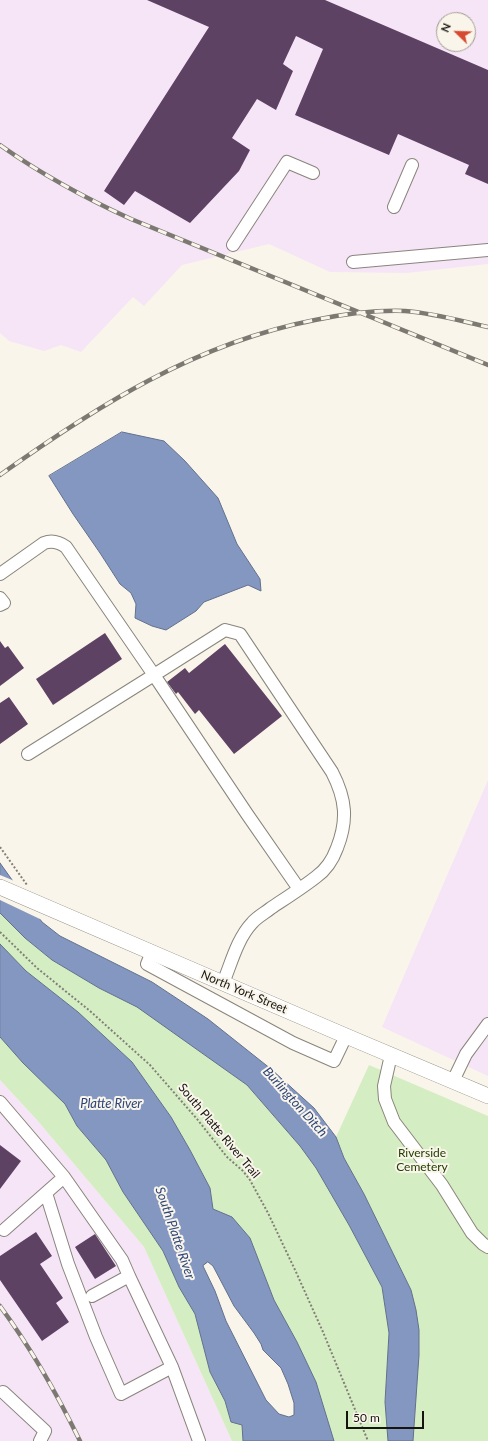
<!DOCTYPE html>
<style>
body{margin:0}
#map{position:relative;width:488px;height:1441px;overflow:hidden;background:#faf5ea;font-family:Lato,sans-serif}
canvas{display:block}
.north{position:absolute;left:436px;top:12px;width:40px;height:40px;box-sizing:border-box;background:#faf5ea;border:1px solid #9e9b93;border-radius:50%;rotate:293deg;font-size:11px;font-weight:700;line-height:16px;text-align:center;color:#151410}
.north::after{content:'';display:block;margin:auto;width:14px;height:18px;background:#d64a31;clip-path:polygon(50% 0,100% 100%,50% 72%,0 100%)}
.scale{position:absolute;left:346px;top:1411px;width:78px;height:18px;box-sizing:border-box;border:2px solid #151410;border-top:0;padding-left:5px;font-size:12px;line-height:14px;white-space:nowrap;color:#151410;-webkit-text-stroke:3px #faf5ea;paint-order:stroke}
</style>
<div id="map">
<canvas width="488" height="1441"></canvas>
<div class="north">N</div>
<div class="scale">50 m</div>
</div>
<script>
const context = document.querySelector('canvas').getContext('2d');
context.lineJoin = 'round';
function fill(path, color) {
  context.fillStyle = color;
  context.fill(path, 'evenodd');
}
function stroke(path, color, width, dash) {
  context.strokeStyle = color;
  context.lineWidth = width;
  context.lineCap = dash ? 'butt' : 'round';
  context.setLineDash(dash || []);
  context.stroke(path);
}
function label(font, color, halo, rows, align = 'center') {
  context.font = font + ' Lato,sans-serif';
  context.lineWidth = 4;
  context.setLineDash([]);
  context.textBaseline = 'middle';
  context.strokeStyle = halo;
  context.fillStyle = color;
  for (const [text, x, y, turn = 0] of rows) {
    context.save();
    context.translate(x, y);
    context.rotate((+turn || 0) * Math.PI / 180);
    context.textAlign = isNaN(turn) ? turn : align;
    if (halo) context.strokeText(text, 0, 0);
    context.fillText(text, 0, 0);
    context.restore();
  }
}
fill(new Path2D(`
 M0,0H488V264L407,273L330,272L269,244L182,265L144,306L133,297L81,352L61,345L44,351L9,341L0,333ZM444,20H468V44H444Z
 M488,780V1076L382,1027Z
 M0,1080L37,1120L144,1247L232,1441H0Z`), '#f6e5f7');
fill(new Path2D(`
 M0,913L25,938L52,960L99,988L137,1006L247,1085L300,1146L316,1168L349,1225L382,1287L389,1333L385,1402L388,1441H334L316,1382L297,1342L274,1300L250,1238L232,1217L213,1209L210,1188L190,1150L171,1117L132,1062L78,1012L26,971L0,944Z
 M0,1037L23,1063L65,1104L77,1126L106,1160L123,1192L163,1251L179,1287L195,1314L210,1372L225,1401L231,1422L242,1425L243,1441H232L144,1247L37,1120L0,1080Z
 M369,1065L488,1116V1441H413L415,1410L411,1290L364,1194L344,1158L336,1137Z`), '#d5edc3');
const water = new Path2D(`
 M122,432L164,441L185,461L218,498L237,544L260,579L261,591L248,585L204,602L196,611L166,630L152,626L135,618L136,604L131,593L120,584L100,553L73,514L49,476Z
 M0,863L42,922L60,936L152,982L208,1019L271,1069L314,1108L336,1137L344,1158L364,1194L411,1290L416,1310L419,1330V1355L413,1441H388L385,1402L389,1333L382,1287L349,1225L316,1168L300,1146L247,1085L137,1007L99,988L52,960L25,938L0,913Z
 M0,944L26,971L78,1012L132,1062L171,1117L190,1150L210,1188L213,1209L232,1217L250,1238L274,1300L297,1342L316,1382L334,1441H243L242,1425L231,1422L225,1401L210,1372L195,1314L179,1287L163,1251L123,1192L106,1160L77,1126L65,1104L23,1063L0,1037ZM208,1262L213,1266L234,1306L254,1333L261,1344L263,1350L281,1368L288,1384L294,1403V1415L289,1417L279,1414L266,1400L226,1321L215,1291L203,1266Z`);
fill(water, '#8397c1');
stroke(water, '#62708c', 1);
fill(new Path2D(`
 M0,875L17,882L36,908L42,920L0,900Z`), '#faf5ea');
fill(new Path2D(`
 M147,0H325L488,70V184L465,174L469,165L398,134L389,155L295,115L323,49L296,36L283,64L293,71L276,110L257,99L232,138L250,150L239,171L190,223L135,191L124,205L104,191L209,27Z
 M105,633L122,659L53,705L36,679Z
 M0,641L5,648L8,646L24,668L0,686Z
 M225,644L282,716L234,754L199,710L195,714L178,692L176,694L167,682L185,668L189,673Z
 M9,697L28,724L0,744V703Z
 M0,1145L21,1161L0,1189Z
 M36,1232L52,1256L40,1264L63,1298L56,1303L69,1322L42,1341L0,1280V1256Z
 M95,1234L116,1266L95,1279L75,1247Z`), '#5e4264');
const minor = new Path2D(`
 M394,207L412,165
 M233,245L287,162L313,173
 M353,262L488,250
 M0,574L44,543C52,540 59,542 66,547L154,675L28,754
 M0,598L4,603L0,605
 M152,952L147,964L293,1043L334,1061L346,1036
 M223,983C231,964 237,939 252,923C257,917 265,913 271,908C286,898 302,888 316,877C326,870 333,859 337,848C348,820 346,799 332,772L240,634L225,630L154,675L247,814L299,889
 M391,1055L384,1086L385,1099L394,1122L442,1185L472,1233L483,1244L488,1247
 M453,1081L466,1054L488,1024
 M0,1102L64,1177L122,1260L129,1276
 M46,1193L68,1264L96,1337L121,1394L172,1367L129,1276L92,1296
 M4,1230L64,1177
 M172,1367L199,1441
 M3,1392L45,1431L40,1441`);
const major = new Path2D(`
 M0,887L346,1036L488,1096`);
stroke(minor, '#89857b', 14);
stroke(major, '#89857b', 16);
stroke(new Path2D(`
 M0,847L27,885
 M0,932L37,968L90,1011L150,1065L197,1119L227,1157L243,1171L250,1180L268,1213L296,1272L323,1332L368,1441`), '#827f78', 2, [2, 2]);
stroke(minor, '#fff', 12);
stroke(major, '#fff', 15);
const rail = new Path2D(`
 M0,145C41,174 85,198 131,219L488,365
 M0,475C97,406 196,343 315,320C344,314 375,310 405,311C433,313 461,321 488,327
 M0,1306C31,1348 57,1394 80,1441`);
stroke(rail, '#7c7972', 4.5);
stroke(rail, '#faf5ea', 3, [9]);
label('12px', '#151410', '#faf5ea', [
 ["North York Street",244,992,23],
 ["South Platte River Trail",219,1131,50]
]);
label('12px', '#223f00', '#faf5ea', [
 ["Riverside",422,1153],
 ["Cemetery",422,1167]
]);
label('italic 13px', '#2c447a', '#faf5ea', [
 ["Burlington Ditch",295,1102,48],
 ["Platte River",111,1104],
 ["South Platte River",175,1233,71]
]);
</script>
